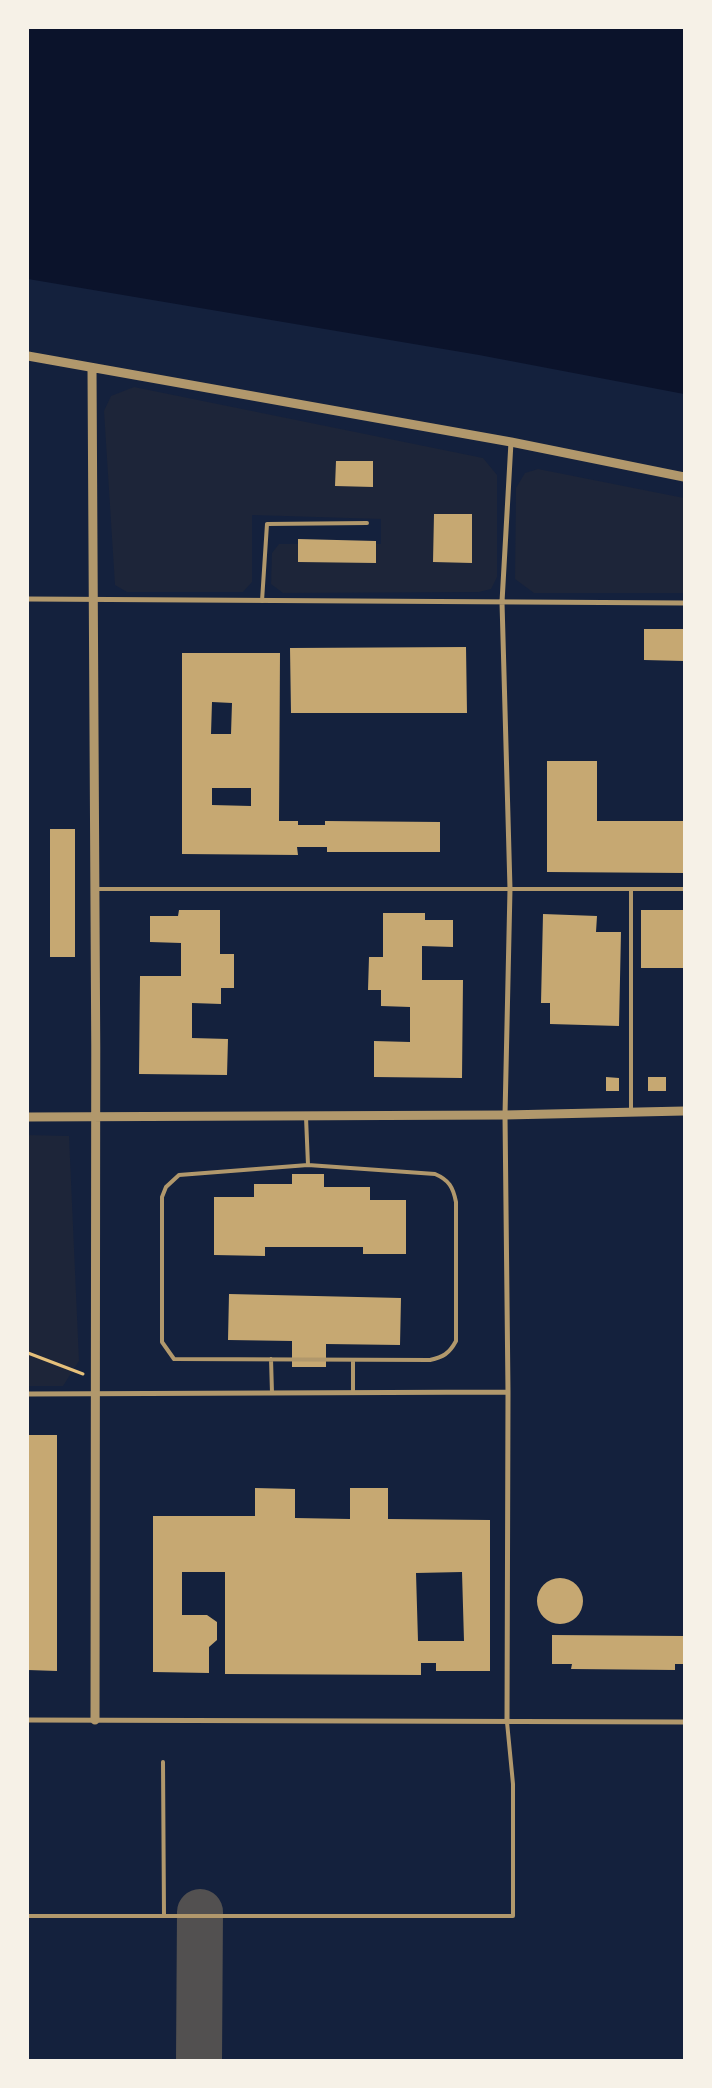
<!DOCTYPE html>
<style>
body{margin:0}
#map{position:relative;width:712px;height:2088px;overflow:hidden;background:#14213d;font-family:Quicksand,sans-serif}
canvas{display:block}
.frame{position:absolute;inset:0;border:29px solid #f6f1e7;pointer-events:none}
</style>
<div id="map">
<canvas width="712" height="2088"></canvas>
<div class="frame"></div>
</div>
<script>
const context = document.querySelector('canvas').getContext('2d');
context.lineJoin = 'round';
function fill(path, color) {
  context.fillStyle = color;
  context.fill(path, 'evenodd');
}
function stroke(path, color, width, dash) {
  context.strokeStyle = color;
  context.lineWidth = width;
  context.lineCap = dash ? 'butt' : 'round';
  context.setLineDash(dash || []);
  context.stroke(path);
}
fill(new Path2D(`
 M134,387L483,458L497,475V577L491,589L479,592L283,593L271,584L272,553L279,544H381V519L252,515V582L243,592H127L115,585L104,411L111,396Z
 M538,469L684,498V593H534L515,579L516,488L525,473Z
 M28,1135L69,1136L79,1361L63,1386H28Z`), '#1d2539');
fill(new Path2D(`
 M28,28H684V394L479,355L28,279Z`), '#0b132b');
stroke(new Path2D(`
 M199,2060L200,1912`), '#525050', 46);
fill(new Path2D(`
 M336,461H373V487L335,486Z
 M434,514H472V563L433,562Z
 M298,539L376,541V563L298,562Z
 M644,629H684V661L644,660Z
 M466,647L467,713H291L290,648Z
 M182,653H280L279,821H298V825H325V821L440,822V852H327V847H297L298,855L182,854ZM212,702L232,703L231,734H211ZM212,788H251V806L212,805Z
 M547,761H597V821H684V873L547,872Z
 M50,829H75V957H50Z
 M179,910H220V954H234V988H221V1004L192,1003V1038L228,1039L227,1075L139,1074L140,976H181V943L150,942V916H178Z
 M641,910H684V968H641Z
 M383,913H425V920H453V947L422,946V980H463L462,1078L374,1077V1041L410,1042V1007L381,1006V990H368L369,957H383Z
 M543,914L597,916L596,932H621L619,1026L550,1024V1003H541Z
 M606,1077L619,1078V1091H606Z
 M648,1077H666V1091H648Z
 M292,1174H324V1187H370V1200H406V1254H363V1247H265V1256L214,1255V1197H254V1184H292Z
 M229,1294L401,1298L400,1345L326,1344V1367H292V1341L228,1340Z
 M28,1435H57V1671L28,1670Z
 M255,1488L295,1489V1518L350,1519V1488H388V1519L490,1520V1671H436V1663H421V1675L225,1674V1572H182V1615H207L217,1622V1640L209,1647V1673L153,1672V1516H255ZM462,1572L464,1641H418L416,1573Z
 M537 1601a23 23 0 1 1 46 0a23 23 0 1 1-46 0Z
 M552,1635L684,1636V1664H675V1670L571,1669L572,1664H552Z`), '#c6a872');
stroke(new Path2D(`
 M28,1353L83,1374`), '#e5c07b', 3);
stroke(new Path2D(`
 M262,601L267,524L367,523
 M97,889H684
 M631,1111V889
 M306,1117L308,1165
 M308,1165L435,1174C449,1180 453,1187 456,1202V1341C449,1354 443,1357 430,1360L174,1359L162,1342V1197L166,1187L179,1175Z
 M271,1359L272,1393
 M353,1360V1393
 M163,1762L164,1916
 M28,1916H513V1784L507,1722`), '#b1986c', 4);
stroke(new Path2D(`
 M28,599L684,603
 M28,1394L508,1392
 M28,1720L684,1722
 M507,1722L508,1392L505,1115L510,889L502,602L511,442`), '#b1986c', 5);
stroke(new Path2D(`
 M28,356L511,442L684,477
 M92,368C97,819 96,1269 95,1720
 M28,1117L505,1115L684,1111`), '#b1986c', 9);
</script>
